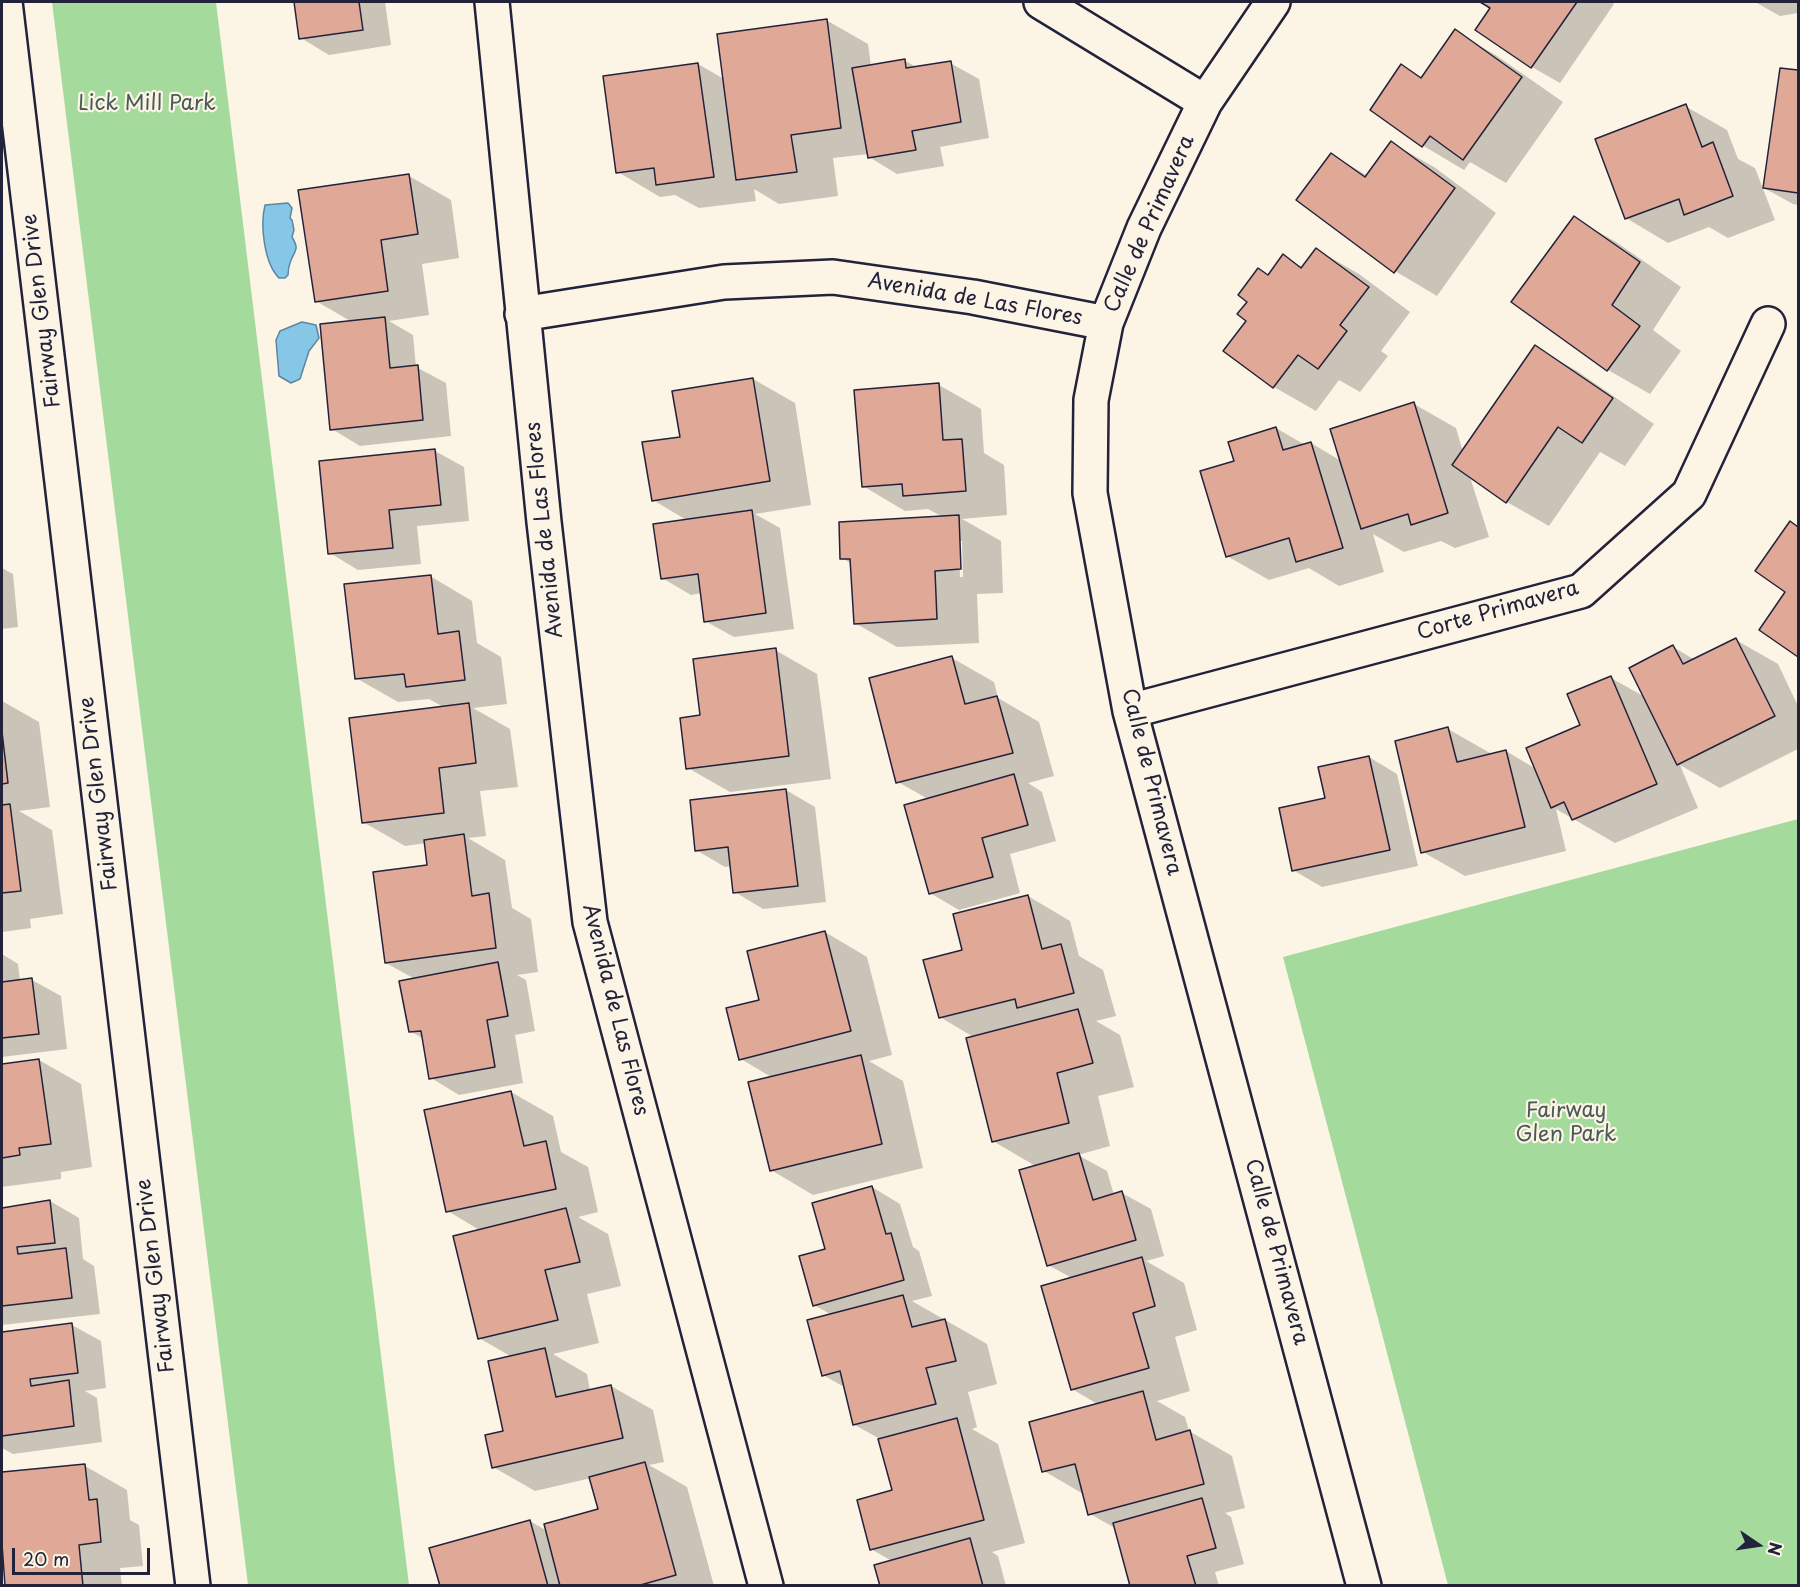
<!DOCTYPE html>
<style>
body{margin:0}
#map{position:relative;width:1800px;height:1587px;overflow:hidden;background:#fcf5e5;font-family:"Playpen Sans",sans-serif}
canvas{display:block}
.frame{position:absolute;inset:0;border:3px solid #22223b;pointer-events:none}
.north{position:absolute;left:1728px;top:1515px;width:60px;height:60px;-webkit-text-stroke:4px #fcf5e5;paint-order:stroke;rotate:103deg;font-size:16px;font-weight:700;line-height:24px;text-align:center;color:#22223b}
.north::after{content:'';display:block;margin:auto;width:21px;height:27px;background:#22223b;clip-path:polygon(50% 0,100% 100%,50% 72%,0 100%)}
.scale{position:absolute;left:12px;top:1548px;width:138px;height:27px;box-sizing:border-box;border:3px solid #22223b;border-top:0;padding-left:8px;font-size:18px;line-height:21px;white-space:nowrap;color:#22223b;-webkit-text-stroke:4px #fcf5e5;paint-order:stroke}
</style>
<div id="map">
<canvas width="1800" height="1587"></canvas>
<div class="frame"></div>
<div class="north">N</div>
<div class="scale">20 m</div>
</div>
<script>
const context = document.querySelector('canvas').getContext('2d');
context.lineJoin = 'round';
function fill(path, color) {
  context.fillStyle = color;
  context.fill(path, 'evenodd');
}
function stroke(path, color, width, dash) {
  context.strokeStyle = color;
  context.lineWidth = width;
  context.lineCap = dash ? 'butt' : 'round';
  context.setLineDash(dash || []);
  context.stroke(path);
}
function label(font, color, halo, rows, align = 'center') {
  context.font = font + ' "Playpen Sans",sans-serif';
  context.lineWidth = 4.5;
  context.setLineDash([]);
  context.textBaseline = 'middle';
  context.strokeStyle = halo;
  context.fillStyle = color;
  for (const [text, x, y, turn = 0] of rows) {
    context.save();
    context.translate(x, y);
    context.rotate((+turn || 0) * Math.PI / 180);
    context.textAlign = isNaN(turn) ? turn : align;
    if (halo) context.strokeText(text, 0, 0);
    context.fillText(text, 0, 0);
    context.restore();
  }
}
fill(new Path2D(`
 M52,2H216L409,1585H248Z
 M1798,819V1585H1448L1283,957Z`), '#a5da9d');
const water = new Path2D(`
 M288,203L292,208L290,218L292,220L294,230L292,237C299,249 296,249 291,260C289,265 288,270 288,275L285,278H279C264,263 260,225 265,205Z
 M302,322L316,325L319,338L309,351L300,379L291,383L279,376L276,340L280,331Z`);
fill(water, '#86c7e7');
stroke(water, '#5e85a2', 1.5);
fill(new Path2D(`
 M295,2H385L391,45L329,55L301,38Z
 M1483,2H1611L1614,4L1560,83L1532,67L1477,29L1492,8Z
 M1755,2H1798V13L1780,16Z
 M826,20L868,44L871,66L904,60L918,68L950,63L979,79L989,138L940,147L944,166L897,174L869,157L868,154L833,158L838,196L779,204L754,189L756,201L699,208L675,195L660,197L618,172L604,77L698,64L724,79Z
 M1455,31L1497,56L1563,102L1506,183L1470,162L1464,170L1422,145L1402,66L1423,78Z
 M1782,69L1798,72V205L1793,204L1764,188Z
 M1685,106L1727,130L1738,159L1755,168L1775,220L1728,238L1709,227L1668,243L1626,218Z
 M1392,143L1434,167L1496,213L1437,296L1395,271L1332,155L1368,176Z
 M409,176L451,200L459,258L422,264L429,315L389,321L413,335L416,367L446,383L451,436L360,446L332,429L352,322L316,301Z
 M1574,218L1616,242L1681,287L1653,330L1681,351L1650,394L1608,370L1513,301Z
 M1317,250L1359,274L1410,312L1381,351L1388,356L1360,392L1339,380L1316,411L1274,387L1225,351L1248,320L1249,302L1259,270L1269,276L1283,256L1304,268Z
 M1535,347L1577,371L1654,424L1625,466L1600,452L1549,526L1507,502L1470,477L1489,537L1455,548L1441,541L1404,552L1373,534L1384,572L1339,586L1309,568L1269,580L1227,556L1236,462L1276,428L1305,445L1311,443L1341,461L1414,404L1456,428L1463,452Z
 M753,379L795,403L811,505L755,514L780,528L794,629L734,637L705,621L702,593L691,595L662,578L688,521L653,500L681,438Z
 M939,385L981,409L984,453L1004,465L1007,515L962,519L1001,541L1003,593L977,594L979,643L897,647L855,623L852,564L842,558L943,517L928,509L905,511L863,486ZM959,541H962L963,577H960Z
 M435,451L464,467L469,521L417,526L421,564L358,570L330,553Z
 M1790,523L1798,528V655L1761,630L1787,592Z
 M2,568L13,574L18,627L2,629Z
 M430,576L472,601L477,643L501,657L507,704L473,708L510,729L518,787L480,791L486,836L468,838L505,860L512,908L531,919L538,972L517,975L526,980L535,1031L515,1035L523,1083L459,1095L431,1078L424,1039L410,1031L415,979L386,963L428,866L426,843L405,846L363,822L445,708L429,699L398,702L356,678Z
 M1736,640L1778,664L1798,706V749L1720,788L1680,765L1698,808L1615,843L1556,809L1566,851L1465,876L1423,852L1448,729L1490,753V755L1506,751L1536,769L1582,726L1611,678L1645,697L1673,647L1695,660Z
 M775,650L817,674L831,779L730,792L688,768L701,716Z
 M952,658L994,682L998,698L1039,722L1054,776L1028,783L1042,792L1056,841L1010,854L1020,893L959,910L930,893L928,799L898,782Z
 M2,701L39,722L50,807L19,811L52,830L63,914L30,919L31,928L2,932Z
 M1369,757L1397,774L1418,866L1322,887L1293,870L1326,799Z
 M786,790L815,807L826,902L763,909L735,892L732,866L725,867L696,850Z
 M1028,896L1070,921L1079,956L1103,970L1116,1016L1096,1021L1120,1035L1134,1087L1098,1096L1110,1146L1078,1155L1107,1171L1114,1195L1122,1193L1151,1209L1164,1256L1146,1261L1184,1283L1197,1330L1175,1337L1190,1391L1157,1401L1185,1417L1189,1431L1232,1456L1245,1508L1225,1513L1231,1517L1244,1564L1215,1572L1219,1586H1132L1117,1529L1090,1514L1085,1495L1044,1471L1099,1405L1072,1389V1278L1048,1265L1037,1167L993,1141L975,1038L940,1017L964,951Z
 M825,932L867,957L892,1055L869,1061L903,1081L923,1168L813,1195L771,1170L773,1078L741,1059Z
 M2,954L18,964L20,981L32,980L61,996L67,1049L2,1057Z
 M39,1060L81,1084L92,1167L61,1172V1179L2,1187V1066Z
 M511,1092L553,1116L561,1152L588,1167L598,1212L578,1217L608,1234L621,1286L587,1294L599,1343L553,1354L587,1374L590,1391L611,1386L653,1410L664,1462L649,1465L687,1487L714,1586H441L530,1521L547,1531L600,1510L591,1478L535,1491L493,1467L505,1432L512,1357L479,1338L481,1231L448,1211Z
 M872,1187L900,1204L913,1247L919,1251L932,1296L912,1301L987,1344L997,1384L968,1392L977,1427L972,1429L998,1444L1025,1543L992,1552L998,1556L1006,1586H882L892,1561L871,1549L894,1491L880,1439L855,1425L846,1388L823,1375L832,1315L814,1305L827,1250Z
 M50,1201L79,1218L83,1259L94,1266L100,1314L2,1325V1209Z
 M72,1325L101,1341L106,1388L85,1391L97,1398L102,1442L13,1454L2,1448V1334Z
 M85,1466L127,1490L130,1520L139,1525L143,1566L120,1568L122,1586H7L2,1529V1473Z`), '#0003');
const building = new Path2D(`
 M294,2H359L363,30L299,39Z
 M1480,2H1577L1531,68L1475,30L1490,8Z
 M827,19L841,128L791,135L797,172L736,180L717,34Z
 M1455,29L1522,77L1463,160L1430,136L1422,147L1370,110L1401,64L1421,78Z
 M905,59L906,68L951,61L961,122L912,131L916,150L868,158L852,68Z
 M698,63L714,177L656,185L654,168L616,173L603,76Z
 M1780,68L1798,70V193L1763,188Z
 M1686,104L1702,147L1713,142L1733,196L1684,215L1679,199L1625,219L1595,139Z
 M1391,141L1455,188L1394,273L1296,200L1331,153L1365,177Z
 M409,174L418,234L381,240L388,291L315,302L298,190Z
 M1574,216L1640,262L1612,305L1640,326L1607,371L1511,302Z
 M1316,248L1369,287L1340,325L1347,331L1318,369L1298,355L1273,388L1223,351L1246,321L1237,314L1247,302L1238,295L1258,268L1268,275L1283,254L1301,268Z
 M385,317L390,368L418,365L423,420L330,430L320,324Z
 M1535,345L1613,398L1582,443L1558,427L1506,503L1452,465Z
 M753,378L770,481L652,501L642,442L680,437L672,391Z
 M939,383L943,440L962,439L966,491L903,496L902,484L862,487L854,390Z
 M1414,402L1448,513L1411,525L1408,514L1361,529L1330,429Z
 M1276,427L1283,450L1311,442L1343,548L1296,562L1289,538L1226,557L1200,471L1234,461L1228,442Z
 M435,449L441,505L389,510L393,548L328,554L319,461Z
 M752,510L766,613L704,622L698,574L661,579L653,524Z
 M959,515L961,569L935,571L937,619L854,624L850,559H840L839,522Z
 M1790,521L1798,527V657L1759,630L1785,592L1755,571Z
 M431,575L438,634L459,631L465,680L406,687L404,674L355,679L344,584Z
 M1736,638L1775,716L1677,765L1629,668L1673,645L1683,664Z
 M776,648L789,756L686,769L680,718L700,715L693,659Z
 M952,656L965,704L997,696L1013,753L896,783L869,678Z
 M1611,676L1657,784L1572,820L1564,802L1551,808L1526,748L1580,725L1567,694Z
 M469,703L476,763L439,768L444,813L362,823L349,718Z
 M1448,727L1457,762L1506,750L1525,827L1421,853L1395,741Z
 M2,732L8,783L2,784Z
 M1369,756L1390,850L1292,871L1279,808L1325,798L1318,767Z
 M1014,774L1028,825L982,838L993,877L929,894L904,805Z
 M786,789L798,886L733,893L728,847L695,851L690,800Z
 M10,804L21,891L2,893V805Z
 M464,834L472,896L489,893L496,948L385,963L373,872L427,865L424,840Z
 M1028,895L1042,949L1061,944L1074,993L1017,1008L1015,999L939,1018L923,960L962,950L953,914Z
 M825,931L851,1031L739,1060L726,1008L759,1000L747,951Z
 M498,962L508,1016L487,1020L495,1067L429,1079L421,1031L409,1032L399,981Z
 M32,978L39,1034L2,1038V982Z
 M1078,1009L1093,1063L1057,1073L1069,1123L992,1142L966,1038Z
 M861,1055L882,1144L770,1171L748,1082Z
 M39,1059L51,1144L19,1148L20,1155L2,1158V1064Z
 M511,1091L524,1146L546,1141L556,1189L446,1212L424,1110Z
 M1079,1153L1093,1200L1122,1191L1136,1240L1047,1266L1019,1170Z
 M872,1186L886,1234L891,1233L904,1280L813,1306L799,1256L825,1249L812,1203Z
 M50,1200L55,1243L17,1247L18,1254L66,1248L72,1298L2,1306V1208Z
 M566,1208L580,1262L545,1270L558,1320L478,1339L453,1236Z
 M1142,1257L1155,1306L1133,1313L1149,1368L1071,1390L1041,1286Z
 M903,1295L912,1327L945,1319L956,1361L926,1368L936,1404L853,1425L840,1371L822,1376L807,1320Z
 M72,1323L78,1373L30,1379L31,1386L69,1380L74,1426L2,1436V1332Z
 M545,1348L556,1397L611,1385L623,1438L492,1468L485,1435L503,1431L488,1361Z
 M1143,1391L1156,1440L1190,1430L1204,1484L1088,1515L1075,1464L1042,1472L1029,1422Z
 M957,1418L984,1520L870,1550L857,1500L892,1490L878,1439Z
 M645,1462L676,1575L637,1586H560L544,1524L598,1509L589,1477Z
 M85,1464L89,1500L97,1499L101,1542L79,1545L83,1586H5L2,1544V1472Z
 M1202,1498L1216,1548L1187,1556L1196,1586H1130L1113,1523Z
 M530,1520L548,1586H440L429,1548Z
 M970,1538L983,1586H880L874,1565Z`);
fill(building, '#e0a897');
stroke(building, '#22223b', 1.5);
const minor = new Path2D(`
 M5,2L193,1586
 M492,2L544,522L590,922L766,1586
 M1041,2L1205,102
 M1273,2L1205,102L1144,228L1106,323L1091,400L1090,493L1130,711L1364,1586
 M522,314L724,282L833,277L973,297L1106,323
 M1130,711L1581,591L1689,494L1768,324`);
stroke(minor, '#22223b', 38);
stroke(minor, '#fcf5e5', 33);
label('21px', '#495958', '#fcf5e5', [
 ["Lick Mill Park",147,104],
 ["Fairway",1566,1111],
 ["Glen Park",1566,1135]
]);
label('21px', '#22223b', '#fcf5e5', [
 ["Calle de Primavera",1150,224,-66],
 ["Avenida de Las Flores",975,300,10],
 ["Fairway Glen Drive",42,311,-97],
 ["Avenida de Las Flores",545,530,-96],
 ["Corte Primavera",1498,611,-16],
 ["Calle de Primavera",1151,782,76],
 ["Fairway Glen Drive",99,794,-97],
 ["Avenida de Las Flores",615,1010,76],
 ["Calle de Primavera",1276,1252,75],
 ["Fairway Glen Drive",156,1276,-97]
]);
</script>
